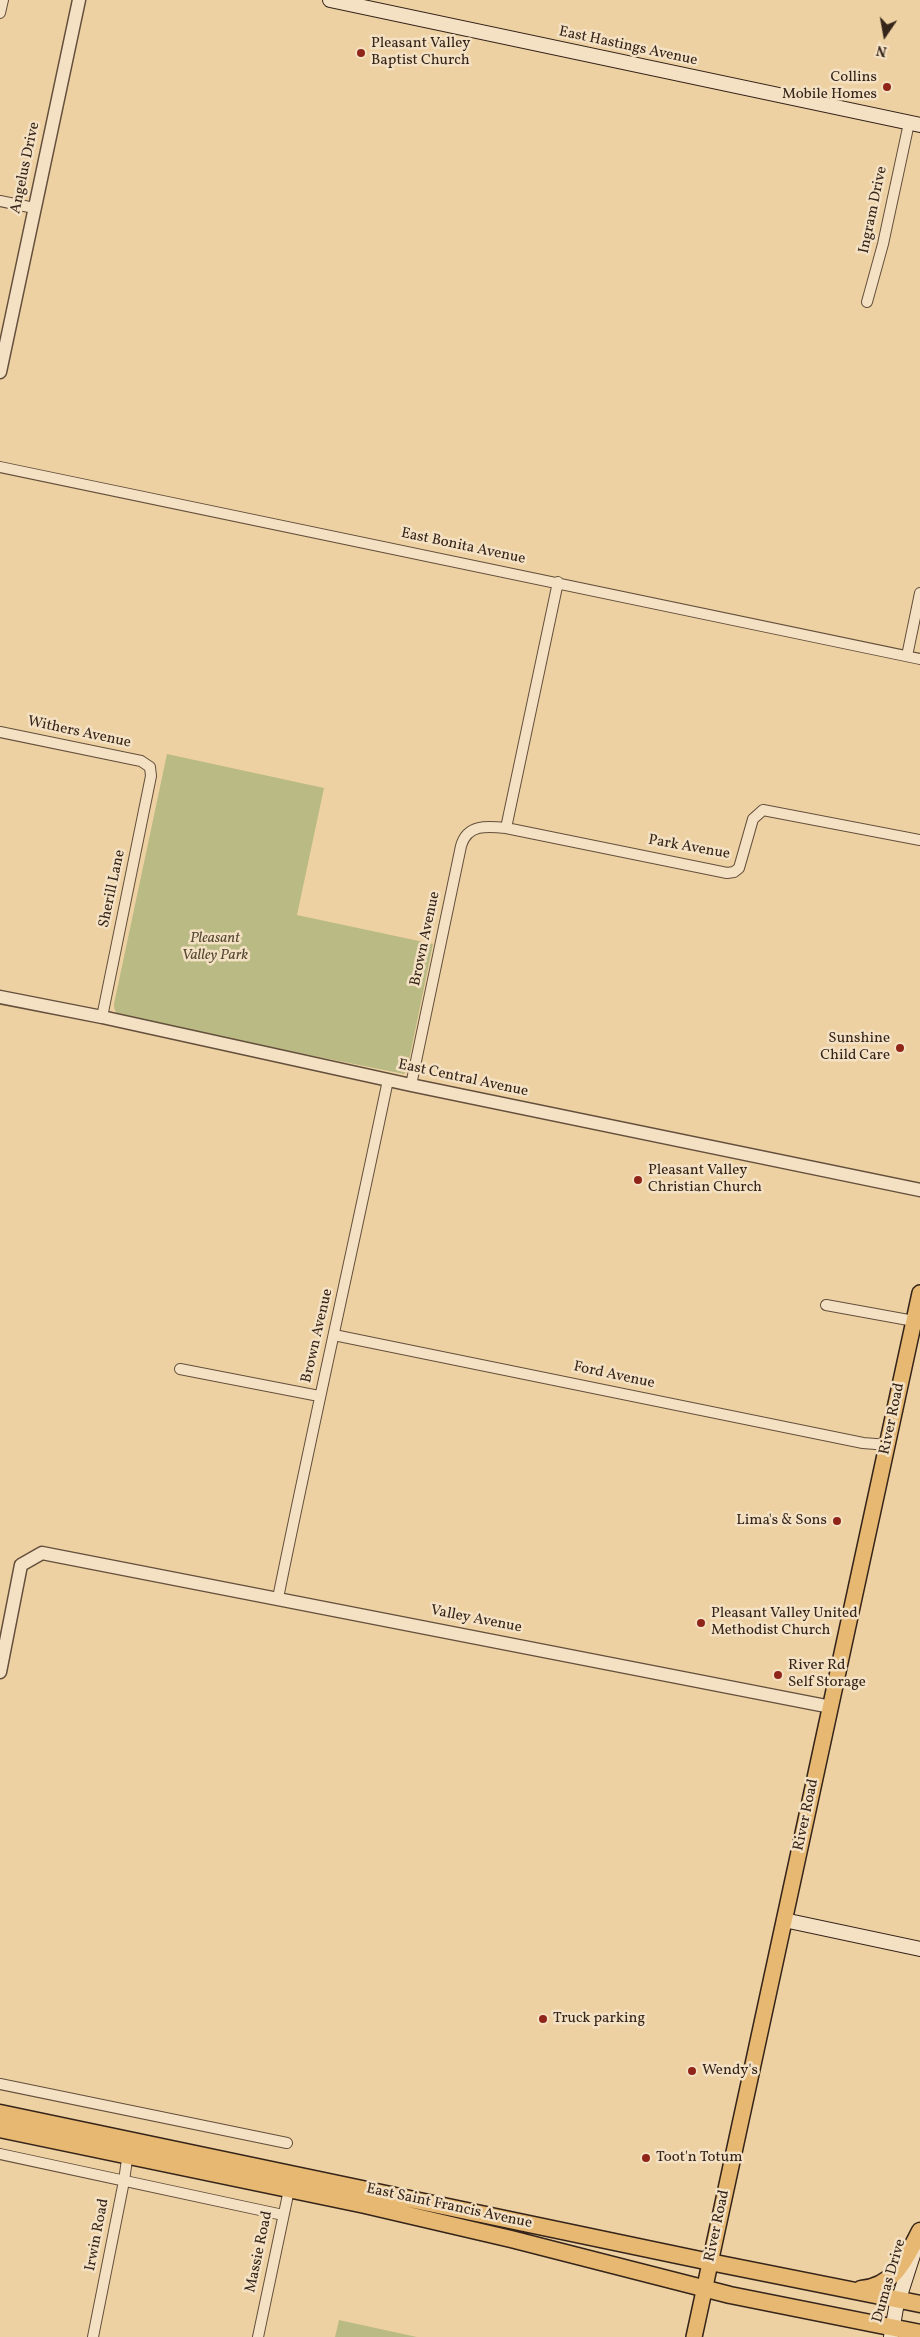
<!DOCTYPE html>
<style>
body{margin:0}
#map{position:relative;width:920px;height:2337px;overflow:hidden;background:#eed1a2;font-family:Vollkorn,serif}
canvas{display:block}
.north{position:absolute;left:860px;top:10px;width:50px;height:50px;-webkit-text-stroke:4px #f4e1c3;paint-order:stroke;rotate:192deg;font-size:14px;font-weight:700;line-height:20px;text-align:center;color:#35241a}
.north::after{content:'';display:block;margin:auto;width:18px;height:22px;background:#35241a;clip-path:polygon(50% 0,100% 100%,50% 72%,0 100%)}
</style>
<div id="map">
<canvas width="920" height="2337"></canvas>
<div class="north">N</div>
</div>
<script>
const context = document.querySelector('canvas').getContext('2d');
context.lineJoin = 'round';
function fill(path, color) {
  context.fillStyle = color;
  context.fill(path, 'evenodd');
}
function stroke(path, color, width, dash) {
  context.strokeStyle = color;
  context.lineWidth = width;
  context.lineCap = dash ? 'butt' : 'round';
  context.setLineDash(dash || []);
  context.stroke(path);
}
function label(font, color, halo, rows, align = 'center') {
  context.font = font + ' Vollkorn,serif';
  context.lineWidth = 5;
  context.setLineDash([]);
  context.textBaseline = 'middle';
  context.strokeStyle = halo;
  context.fillStyle = color;
  for (const [text, x, y, turn = 0] of rows) {
    context.save();
    context.translate(x, y);
    context.rotate((+turn || 0) * Math.PI / 180);
    context.textAlign = isNaN(turn) ? turn : align;
    if (halo) context.strokeText(text, 0, 0);
    context.fillText(text, 0, 0);
    context.restore();
  }
}
fill(new Path2D(`
 M167,754L324,788L297,915L433,944L407,1070L404,1074L124,1018C117,1014 114,1012 114,1004Z
 M339,2320L417,2337H335Z`), '#babb84');
const minor = new Path2D(`
 M0,13L3,0
 M0,201L34,208
 M867,302L883,244L909,123
 M0,467L920,659
 M907,656L920,593
 M0,732L141,761L150,767L151,776L102,1017
 M506,828L558,582
 M411,1085L461,846C467,824 487,826 506,828L727,873L734,872L739,868L753,819L763,810L920,840
 M826,1305L914,1321
 M334,1335L863,1443L888,1445
 M180,1369L319,1396
 M278,1598C313,1425 352,1253 388,1080
 M0,2084L287,2143
 M0,2154L283,2215
 M93,2337L124,2181L128,2152
 M258,2337L290,2185`);
const tertiary = new Path2D(`
 M0,372L79,0
 M0,997L102,1017L411,1085L920,1190
 M0,1672L21,1565L42,1553L831,1707`);
const secondary = new Path2D(`
 M330,0L920,125
 M784,1920L920,1949
 M891,2337L896,2308L915,2249`);
const primary = new Path2D(`
 M694,2337L920,1293`);
const trunk = new Path2D(`
 M0,2113L710,2262L920,2304
 M0,2129L365,2205L511,2239L730,2295L920,2333
 M861,2289C895,2286 906,2258 920,2231`);
stroke(minor, '#634f3c', 12);
stroke(tertiary, '#634f3c', 15);
stroke(secondary, '#35241a', 16);
stroke(primary, '#35241a', 18);
stroke(trunk, '#35241a', 19);
stroke(minor, '#f4e1c3', 10);
stroke(tertiary, '#f4e1c3', 12);
stroke(secondary, '#f4e1c3', 14);
stroke(primary, '#e7b871', 15);
stroke(trunk, '#e7b871', 16);
for (const [x, y, r, color] of [
 [361,53,5,"#8f2418"],
 [887,87,5,"#8f2418"],
 [900,1048,5,"#8f2418"],
 [638,1180,5,"#8f2418"],
 [837,1521,5,"#8f2418"],
 [701,1623,5,"#8f2418"],
 [778,1675,5,"#8f2418"],
 [543,2019,5,"#8f2418"],
 [692,2071,5,"#8f2418"],
 [646,2158,5,"#8f2418"]
]) {
  const dot = new Path2D();
  dot.arc(x, y, r, 0, 2 * Math.PI);
  context.fillStyle = color;
  context.fill(dot);
  stroke(dot, '#f4e1c3', 2);
}
label('15px', '#35241a', '#f4e1c3', [
 ["Pleasant Valley",371,44],
 ["Baptist Church",371,61],
 ["Collins",877,78,"right"],
 ["Mobile Homes",877,95,"right"],
 ["Sunshine",890,1039,"right"],
 ["Child Care",890,1056,"right"],
 ["Pleasant Valley",648,1171],
 ["Christian Church",648,1188],
 ["Lima's & Sons",827,1521,"right"],
 ["Pleasant Valley United",711,1614],
 ["Methodist Church",711,1631],
 ["River Rd",788,1666],
 ["Self Storage",788,1683],
 ["Truck parking",553,2019],
 ["Wendy's",702,2071],
 ["Toot'n Totum",656,2158]
], 'left');
label('15px', '#35241a', '#f4e1c3', [
 ["East Hastings Avenue",628,47,12],
 ["Angelus Drive",26,168,-78],
 ["Ingram Drive",874,210,-78],
 ["East Bonita Avenue",463,547,12],
 ["Withers Avenue",79,733,12],
 ["Park Avenue",689,848,10],
 ["Sherill Lane",113,889,-78],
 ["Brown Avenue",426,939,-78],
 ["East Central Avenue",463,1079,12],
 ["Brown Avenue",318,1336,-77],
 ["Ford Avenue",614,1376,12],
 ["River Road",893,1419,-78],
 ["Valley Avenue",476,1620,11],
 ["River Road",807,1815,-78],
 ["East Saint Francis Avenue",449,2207,12],
 ["River Road",718,2226,-78],
 ["Irwin Road",98,2235,-79],
 ["Massie Road",260,2252,-78],
 ["Dumas Drive",890,2281,-74]
]);
label('italic 15px', '#564a34', '#f4e1c3', [
 ["Pleasant",215,939],
 ["Valley Park",215,956]
]);
</script>
